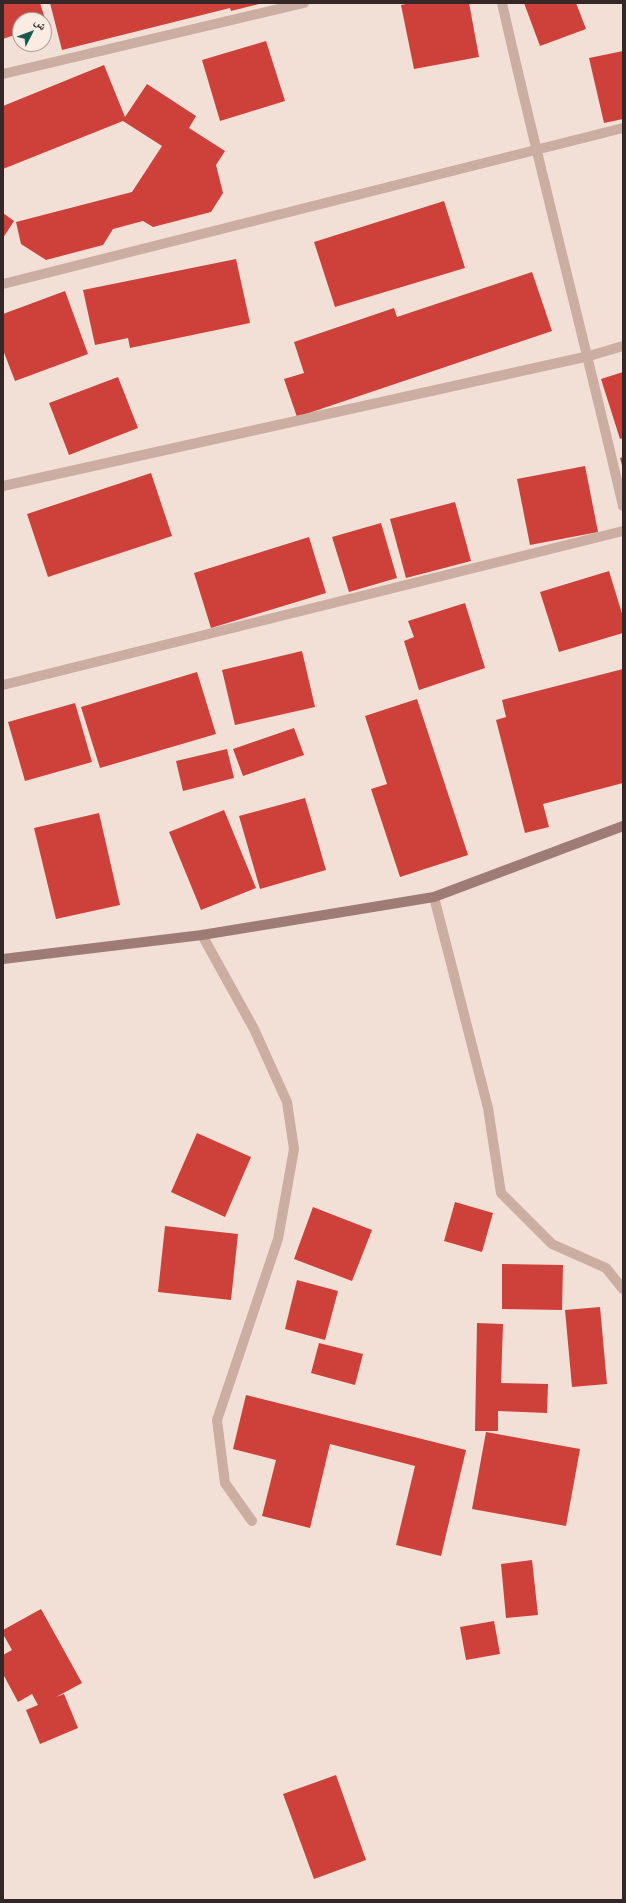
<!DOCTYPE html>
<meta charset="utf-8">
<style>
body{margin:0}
#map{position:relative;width:626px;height:1903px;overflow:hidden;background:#f2e0d7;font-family:"Nunito Sans","Noto Naskh Arabic",sans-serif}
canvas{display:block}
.frame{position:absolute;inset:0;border:4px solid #352725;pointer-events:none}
.north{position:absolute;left:12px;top:12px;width:40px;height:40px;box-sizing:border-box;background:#faebe3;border:1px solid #ab9d97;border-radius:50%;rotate:48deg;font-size:11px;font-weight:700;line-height:16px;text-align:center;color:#352725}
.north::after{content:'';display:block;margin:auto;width:14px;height:18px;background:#195950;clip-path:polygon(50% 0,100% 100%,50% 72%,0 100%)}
</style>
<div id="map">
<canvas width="626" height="1903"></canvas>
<div class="frame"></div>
<div class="north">ش</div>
</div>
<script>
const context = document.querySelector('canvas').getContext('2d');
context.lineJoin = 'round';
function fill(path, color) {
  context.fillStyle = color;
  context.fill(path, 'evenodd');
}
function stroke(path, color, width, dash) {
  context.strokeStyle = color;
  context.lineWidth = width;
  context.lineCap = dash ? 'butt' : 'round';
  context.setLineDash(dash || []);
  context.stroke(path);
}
fill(new Path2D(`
 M3,3H40L47,25L44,26V20H20V33L3,39Z
 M50,3H259V4L231,11L230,8L62,50Z
 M410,3H469L479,57L414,69L401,5Z
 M524,3H576L586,29L540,46Z
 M266,41L285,101L220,121L202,60Z
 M623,51V119L604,123L589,58Z
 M104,65L125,117L147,84L196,116L189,128L225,151L216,165L223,193L211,212L153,227L143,221L113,229L103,245L46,260L21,244L16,222L132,192L162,146L123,121L3,169V106Z
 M444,201L465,268L335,307L314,242Z
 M3,213L14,221L3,238Z
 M236,259L250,323L130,348L128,338L95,345L83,290Z
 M532,272L552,331L297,417L284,379L304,373L294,342L394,308L397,317Z
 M65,291L88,354L15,381L3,350V314Z
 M623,372V438L620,439L601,379Z
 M118,377L138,428L69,455L49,403Z
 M623,457V469L620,458Z
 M585,466L598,532L530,545L517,479Z
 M151,473L172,536L48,577L27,514Z
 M455,502L471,561L406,578L390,519Z
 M381,523L397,578L349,592L332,537Z
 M309,537L326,593L211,628L194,573Z
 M609,571L623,617V633L559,652L540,592Z
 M465,603L485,668L419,690L404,641L414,637L408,621Z
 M302,651L315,707L235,725L222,670Z
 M623,669V783L543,804L549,827L525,833L496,720L506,717L502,700Z
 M197,672L216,734L100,768L81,707Z
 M417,699L468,855L400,877L371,789L387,784L365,716Z
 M75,703L92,762L25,781L8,722Z
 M294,728L304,755L243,776L233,749Z
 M227,749L234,778L183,791L176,761Z
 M305,798L326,870L260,889L239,816Z
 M224,810L256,888L201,910L169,832Z
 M99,813L120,905L56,919L34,828Z
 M197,1133L251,1157L225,1217L171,1192Z
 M455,1202L493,1213L482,1252L444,1241Z
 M313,1207L372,1230L352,1281L294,1259Z
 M165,1226L238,1234L231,1300L158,1292Z
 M502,1264L563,1265L562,1310L502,1309Z
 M297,1280L338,1291L325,1340L285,1329Z
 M600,1307L607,1384L572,1387L565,1310Z
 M477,1323L503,1324L501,1383L548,1384L547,1413L498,1411V1431H475Z
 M319,1343L363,1354L355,1385L311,1373Z
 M246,1395L466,1450L441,1556L396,1545L415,1466L330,1444L310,1528L262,1516L276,1460L233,1449Z
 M486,1432L580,1449L566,1526L472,1509Z
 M532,1560L538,1615L506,1618L501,1564Z
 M41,1609L82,1683L56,1697L64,1694L78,1728L40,1744L26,1710L38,1705L32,1694L18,1702L3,1674V1655L12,1650L3,1634V1630Z
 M494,1621L500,1654L466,1660L460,1627Z
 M336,1775L366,1860L314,1879L283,1794Z`), '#cd413a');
stroke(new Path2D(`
 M502,3C540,171 584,338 623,506
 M3,74L304,3
 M3,284L623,128
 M3,486L589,356L623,346
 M3,685L623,531
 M434,897L488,1108L501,1193L552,1244L606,1268L623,1289
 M202,935L254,1029L287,1102L294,1149L278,1239L217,1420L225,1483L252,1521`), '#cbada2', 10);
stroke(new Path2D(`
 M3,959L202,935L434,897L623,826`), '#9e7b74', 10);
</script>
